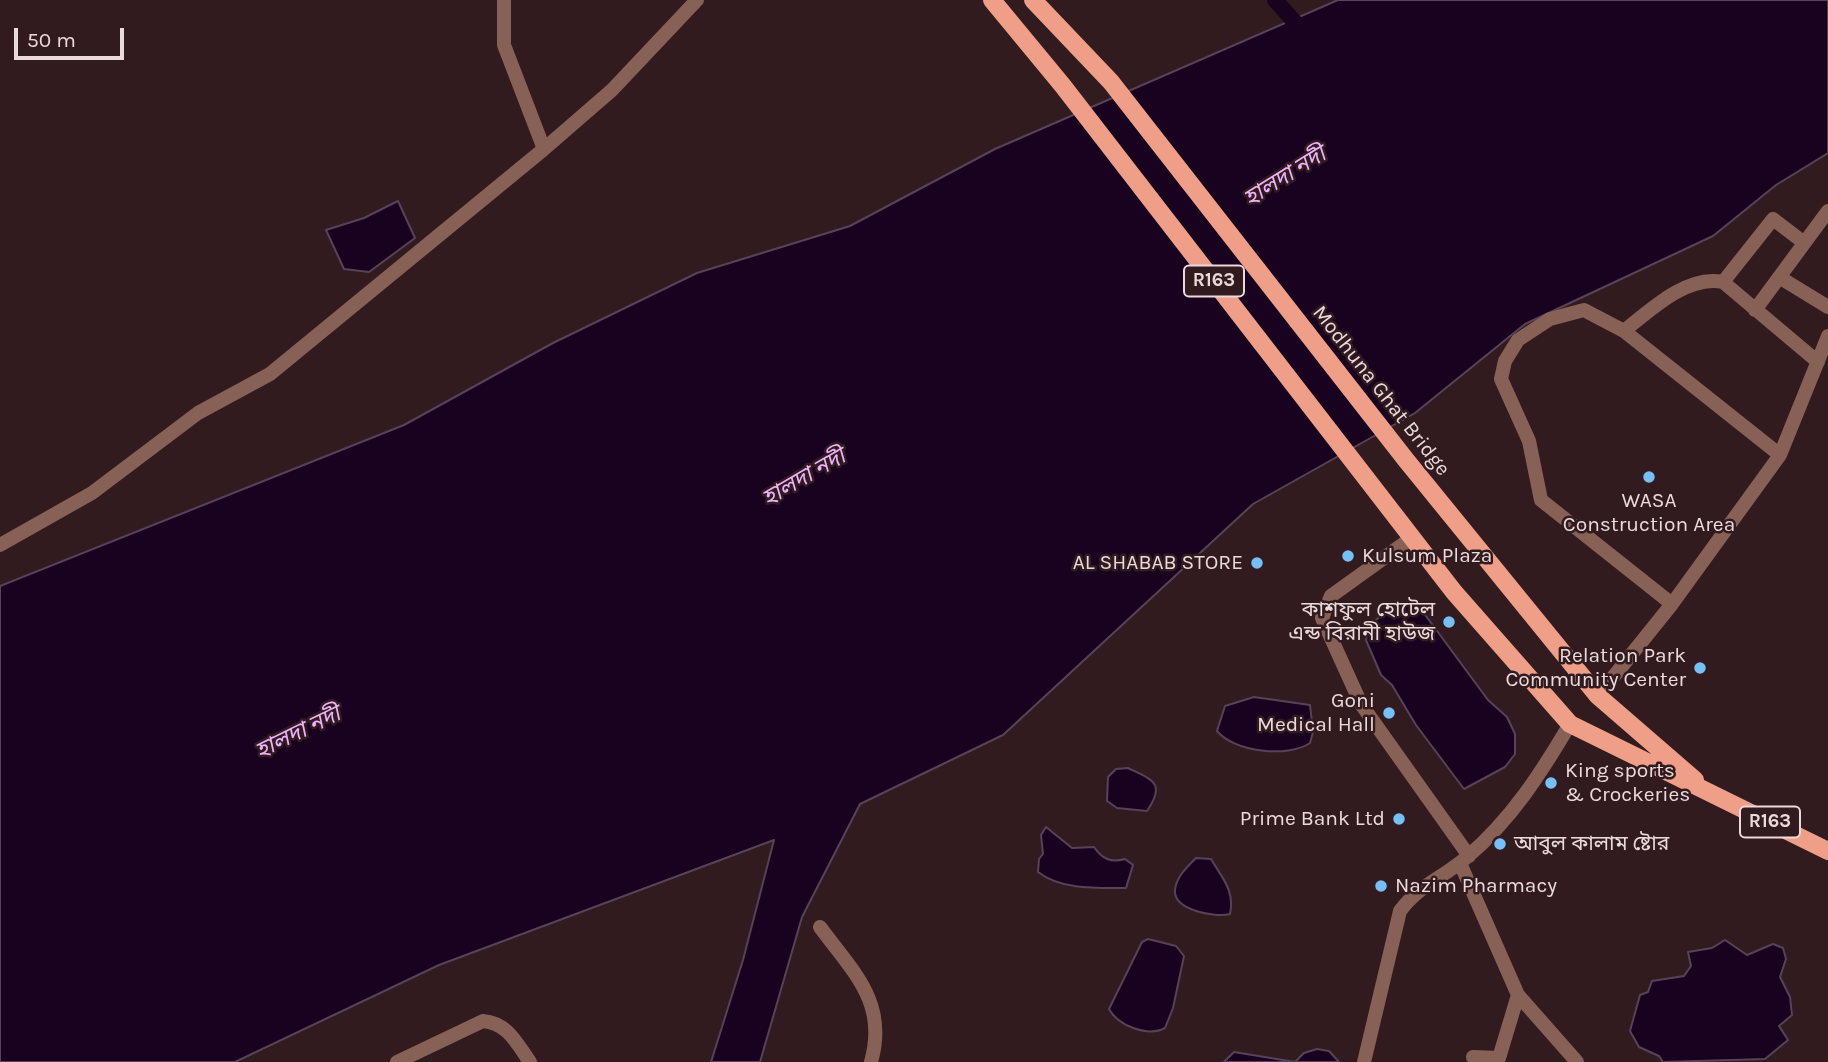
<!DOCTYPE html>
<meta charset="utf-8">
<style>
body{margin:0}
#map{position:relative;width:1828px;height:1062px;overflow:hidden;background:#321b1f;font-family:Karla,sans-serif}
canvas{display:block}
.scale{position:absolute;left:14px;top:28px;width:110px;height:32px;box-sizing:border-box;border:4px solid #ebdadc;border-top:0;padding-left:9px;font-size:21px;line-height:24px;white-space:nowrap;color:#ebdadc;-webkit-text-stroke:5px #321b1f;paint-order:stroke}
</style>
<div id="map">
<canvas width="1828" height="1062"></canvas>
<div class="scale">50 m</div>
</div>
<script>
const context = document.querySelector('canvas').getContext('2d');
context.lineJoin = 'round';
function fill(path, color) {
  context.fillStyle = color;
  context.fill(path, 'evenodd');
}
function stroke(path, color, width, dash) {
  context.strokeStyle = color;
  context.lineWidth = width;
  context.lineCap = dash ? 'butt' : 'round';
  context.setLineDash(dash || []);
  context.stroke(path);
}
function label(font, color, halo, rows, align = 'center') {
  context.font = font + ' Karla,"Noto Sans Bengali",sans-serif';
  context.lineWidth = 5;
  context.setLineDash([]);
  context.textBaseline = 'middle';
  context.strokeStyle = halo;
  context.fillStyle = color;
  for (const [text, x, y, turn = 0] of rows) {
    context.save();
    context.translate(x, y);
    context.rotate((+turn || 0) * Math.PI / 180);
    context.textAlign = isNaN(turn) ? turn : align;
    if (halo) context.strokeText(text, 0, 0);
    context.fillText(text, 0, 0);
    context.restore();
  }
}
const water = new Path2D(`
 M1338,0H1828V153L1776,185L1713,236L1525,324L1415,413L1253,504L1003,735L860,804L802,917L760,1062H711L743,960L774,840L439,965L235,1062H0V586L404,425L553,343L697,273L850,226L995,149Z
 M398,201L415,238L369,272L344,269L326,230L364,218Z
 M1408,605L1426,616L1488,700L1507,717L1515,734V754L1505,767L1464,789L1416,725L1392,685L1381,675L1366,640L1369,626L1383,614Z
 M1254,697L1310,705L1313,732L1310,743C1288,758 1234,752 1217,731L1225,706Z
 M1128,768C1153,780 1166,783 1147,811L1117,808L1107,801L1108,777L1116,769Z
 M1046,827L1072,848L1094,847C1102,859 1111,863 1125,859L1133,865L1126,888C1097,888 1061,890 1038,872L1039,859L1043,854L1041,835Z
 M1196,858L1211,859C1222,878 1235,890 1230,914C1215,918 1173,910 1175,890C1176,877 1188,866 1196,858Z
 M1148,939L1176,946L1184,956L1173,1008L1165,1028C1148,1037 1118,1026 1109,1009L1142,942Z
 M1725,940L1747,955L1773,944L1783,948L1786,959L1780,977L1790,997L1792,1015L1779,1026L1788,1040L1765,1059L1663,1062L1659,1056L1639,1047L1630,1031L1640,995L1648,992L1652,981L1684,976L1691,966L1688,952L1712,948Z
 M1317,1049L1329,1051L1339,1062H1224L1234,1052L1295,1062L1304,1053Z`);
fill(water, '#190120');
stroke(water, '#584258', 2);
stroke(new Path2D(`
 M1275,0L1308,37`), '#190120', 16);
stroke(new Path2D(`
 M504,0V45L544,149
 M1779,277L1828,307
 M1723,282L1773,219L1803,242
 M1755,310L1828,211
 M1624,331C1650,310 1688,274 1723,282L1818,362
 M1413,537L1331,596L1322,618L1361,704L1469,856
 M0,545L92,493L198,413L270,374L544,149L612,90L697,0
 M1672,604L1541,500L1529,441L1501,379L1505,361L1518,340L1550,319L1584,310L1624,331L1780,455
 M1598,696L1672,604L1780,455L1828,336
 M1460,863L1518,995L1577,1062
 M820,927C853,972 888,1002 871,1062
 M1473,1057L1499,1058L1518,995
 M397,1062L483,1021C508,1023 517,1044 530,1062
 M1364,1062L1400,911C1419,885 1443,878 1467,857C1511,820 1541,773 1570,724`), '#886156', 14);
stroke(new Path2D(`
 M992,0L1063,86L1454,592L1570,724L1828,851
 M1033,0L1111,82L1406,460L1598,696L1695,780`), '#ef9e88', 18);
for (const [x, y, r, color] of [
 [1649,477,7,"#75c0f6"],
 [1348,556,7,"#75c0f6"],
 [1257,563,7,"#75c0f6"],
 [1449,622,7,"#75c0f6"],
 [1700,668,7,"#75c0f6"],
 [1389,713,7,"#75c0f6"],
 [1551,783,7,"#75c0f6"],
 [1399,819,7,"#75c0f6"],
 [1500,844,7,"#75c0f6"],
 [1381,886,7,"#75c0f6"]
]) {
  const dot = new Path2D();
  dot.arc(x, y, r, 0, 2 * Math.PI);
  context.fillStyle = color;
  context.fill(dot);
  stroke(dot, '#321b1f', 2.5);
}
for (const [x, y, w] of [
 [1214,281,60],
 [1770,822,60]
]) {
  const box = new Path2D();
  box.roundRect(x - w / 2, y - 15.5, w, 31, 5);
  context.fillStyle = '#321b1f';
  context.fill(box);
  stroke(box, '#ebdadc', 2);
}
label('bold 19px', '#ebdadc', null, [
 ["R163",1214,281],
 ["R163",1770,822]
]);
label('21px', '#ebdadc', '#321b1f', [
 ["Modhuna Ghat Bridge",1381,391,52]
]);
label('21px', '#ebdadc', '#321b1f', [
 ["WASA",1649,501,"center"],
 ["Construction Area",1649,525,"center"],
 ["Kulsum Plaza",1362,556,"left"],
 ["AL SHABAB STORE",1243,563],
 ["কাশফুল হোটেল",1435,610],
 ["এন্ড বিরানী হাউজ",1435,634],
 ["Relation Park",1686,656],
 ["Community Center",1686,680],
 ["Goni",1375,701],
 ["Medical Hall",1375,725],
 ["King sports",1565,771,"left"],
 ["& Crockeries",1565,795,"left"],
 ["Prime Bank Ltd",1385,819],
 ["আবুল কালাম ষ্টোর",1514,844,"left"],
 ["Nazim Pharmacy",1395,886,"left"]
], 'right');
label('italic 23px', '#ecb2fd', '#321b1f', [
 ["হালদা নদী",1285,177,-32],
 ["হালদা নদী",804,478,-30],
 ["হালদা নদী",298,733,-26]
]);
</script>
